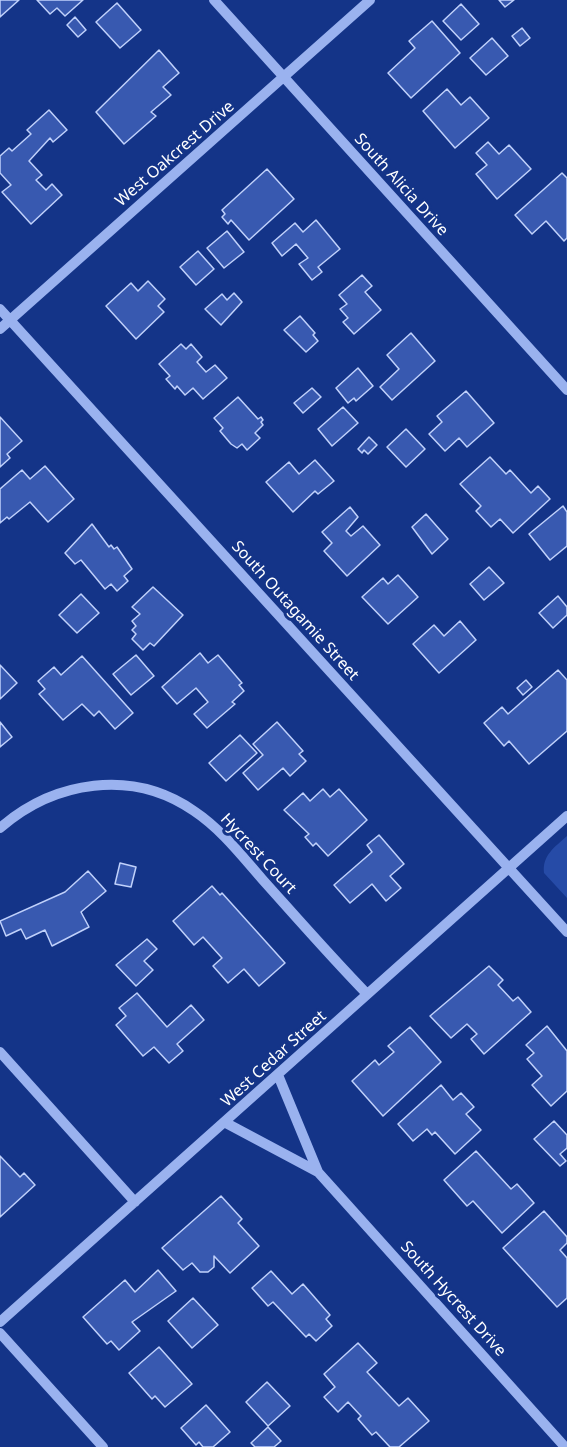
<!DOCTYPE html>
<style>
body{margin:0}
canvas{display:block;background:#143488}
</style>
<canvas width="567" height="1447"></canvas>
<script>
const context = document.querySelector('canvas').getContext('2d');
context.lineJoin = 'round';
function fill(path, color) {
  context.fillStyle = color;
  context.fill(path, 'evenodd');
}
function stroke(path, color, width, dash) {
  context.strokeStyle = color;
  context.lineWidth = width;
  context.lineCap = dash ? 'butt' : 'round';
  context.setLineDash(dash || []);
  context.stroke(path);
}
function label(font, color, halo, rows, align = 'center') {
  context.font = font + ' "Noto Sans",sans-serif';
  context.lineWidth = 6;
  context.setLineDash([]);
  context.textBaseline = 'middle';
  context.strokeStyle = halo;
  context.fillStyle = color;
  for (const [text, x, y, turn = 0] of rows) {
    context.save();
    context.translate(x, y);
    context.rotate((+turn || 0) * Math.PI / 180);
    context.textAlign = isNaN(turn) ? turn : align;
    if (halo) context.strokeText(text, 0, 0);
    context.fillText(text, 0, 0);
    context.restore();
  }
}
fill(new Path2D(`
 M567,836V898L544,873C542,855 555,847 567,836Z`), '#264ba7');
const building = new Path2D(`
 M0,0H19L0,17Z
 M37,0H83L65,16L57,8L50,14Z
 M499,0H514L505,7Z
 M117,3L141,30L120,48L96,22Z
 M461,4L479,24L461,40L443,21Z
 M75,17L86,30L78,37L67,25Z
 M432,21L460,53L411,98L388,73L415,48L409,41Z
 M522,28L530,38L520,46L512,36Z
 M492,38L508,56L486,75L470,58Z
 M159,50L179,73L163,87L171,95L151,112L156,116L124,144L96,112Z
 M447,89L461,105L470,97L489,118L455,148L423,111Z
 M49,110L67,130L53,142L50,138L29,161L42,175L36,180L46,190L52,184L62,195L31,224L2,192L11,185L0,173V156L9,148L12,151L31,134L27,130Z
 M488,142L499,154L509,145L531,169L497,199L476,174L487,165L476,153Z
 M267,169L294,199L249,240L231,220L228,224L222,217L225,214L222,210Z
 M562,173L567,178V238L564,241L546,221L532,234L515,215Z
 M316,220L340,249L318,267L322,272L312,280L299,264L308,258L296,244L282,256L272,243L295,223L303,232Z
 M227,231L244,252L224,268L207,248Z
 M198,251L214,269L196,285L180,267Z
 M362,275L372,286L365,292L381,310L354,334L343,322L348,318L340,309L347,304L339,295Z
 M148,281L165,299L158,306L164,312L136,339L106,306L131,283L138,291Z
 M234,293L242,302L221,325L205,309L222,294L227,300Z
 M300,316L315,333L313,335L318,341L306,352L284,330Z
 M411,333L435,361L392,400L380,387L399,369L387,355Z
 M181,344L186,349L191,344L202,357L197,362L206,372L215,365L227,378L203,399L193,388L185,395L177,386L175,389L166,379L170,376L159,364Z
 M358,368L373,386L356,401L354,398L348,403L336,388Z
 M312,388L321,397L303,413L294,403Z
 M466,391L494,423L467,447L459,438L445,451L429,434L442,422L437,416Z
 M238,397L258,419L261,417L263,420L261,422L263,425L255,433L260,438L247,450L242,444L237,448L231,444L220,431L223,428L214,418Z
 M343,407L358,423L332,446L318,429Z
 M0,417L22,441L7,454L10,458L0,467Z
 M406,429L425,449L406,467L387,447Z
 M369,437L377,445L368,454L364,450L362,453L358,449Z
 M490,457L506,474L510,470L531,493L538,486L550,499L513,533L500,519L491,527L476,511L481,506L460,484Z
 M315,460L334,481L318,494L315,491L293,512L266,482L289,462L299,474Z
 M45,466L74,499L48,522L30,502L9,519L7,517L0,523V489L22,470L30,479Z
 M563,506L567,512V546L550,560L529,534Z
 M350,507L358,517L346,531L351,536L363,526L380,545L347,576L324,551L332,543L322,532Z
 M426,514L448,539L432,554L412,527Z
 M92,524L109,547L111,545L114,549L117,547L132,569L124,576L128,581L117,591L111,584L105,589L81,560L75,564L65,553Z
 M489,567L504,583L484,600L470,584Z
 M398,575L418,597L388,624L362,597L383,578L388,584Z
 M153,587L183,615L154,646L150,643L143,650L132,639L136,634L132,630L136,626L132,621L140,614L132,607Z
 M81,594L99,613L77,633L59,615Z
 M558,596L567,607V615L553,628L539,613Z
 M460,621L476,640L439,673L413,644L434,625L444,636Z
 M200,653L208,663L218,655L242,683L239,685L244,691L232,702L235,704L207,728L194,714L208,702L196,688L177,704L162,687Z
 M136,655L154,676L131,695L113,674Z
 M82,656L133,713L115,729L99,711L94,716L82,704L63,720L39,694L45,689L38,681L54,667L61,675Z
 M0,665L17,683L0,699Z
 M558,670L567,680V731L529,764L509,741L504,746L484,723L502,707L508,714Z
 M526,680L532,687L523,695L517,688Z
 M0,722L12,737L0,747Z
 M277,722L303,751L299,754L306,761L290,776L283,768L258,790L243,773L263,755L253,744Z
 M240,735L257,753L226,781L209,763Z
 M323,789L330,797L339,789L367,820L328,856L316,843L313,846L305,837L309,834L284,810L303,793L310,801Z
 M379,835L404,864L390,876L401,888L386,901L372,884L350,903L334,885L372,852L367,845Z
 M120,863L136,867L131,887L115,884Z
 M88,871L106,891L81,912L89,927L52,946L45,930L26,939L21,929L6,936L0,921L65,892Z
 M212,886L220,895L222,893L285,963L259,986L244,969L228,983L213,966L222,958L203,937L194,945L173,921Z
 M147,939L157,949L144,961L153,970L136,986L116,965Z
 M489,966L503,980L498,985L513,1001L518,997L531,1012L484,1054L471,1039L477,1034L467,1024L451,1038L430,1016Z
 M137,993L167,1027L191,1005L204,1020L177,1044L183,1051L169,1063L154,1047L143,1056L116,1025L126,1016L119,1008Z
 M547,1026L567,1051V1091L551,1106L532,1085L542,1076L527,1059L534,1053L526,1045Z
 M410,1027L441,1062L383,1116L352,1081L375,1060L379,1065L394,1052L388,1046Z
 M441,1085L453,1100L461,1093L474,1107L466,1114L481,1130L455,1154L435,1132L432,1135L427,1129L413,1141L398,1124Z
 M554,1121L567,1135V1148L560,1154L566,1161L560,1166L534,1139Z
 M476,1151L511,1189L517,1184L534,1203L502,1233L473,1201L467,1206L444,1180Z
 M0,1156L20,1177L24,1173L35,1185L0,1217Z
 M221,1196L242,1219L238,1223L259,1246L230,1273L214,1256V1267L208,1272H200L192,1263L183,1270L162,1248Z
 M544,1211L567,1237V1243L560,1250L567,1258V1298L557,1307L503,1248Z
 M158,1270L176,1291L132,1322L140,1331L119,1350L111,1341L107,1344L83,1317L125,1280L135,1292Z
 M271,1271L292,1294L303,1284L330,1315L326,1319L332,1326L316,1341L309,1334L306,1337L273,1302L268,1306L252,1288Z
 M193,1298L218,1325L192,1348L168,1321Z
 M358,1343L377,1363L367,1372L399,1406L408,1398L429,1421L399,1447H390L376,1432L372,1435L358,1419L361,1416L348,1402L338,1412L324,1397L335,1387L324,1374Z
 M159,1347L192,1384L165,1407L155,1396L152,1399L129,1373Z
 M267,1382L290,1406L268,1426L246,1402Z
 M206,1405L230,1432L213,1447H203L199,1442L196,1445L181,1428Z
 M268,1427L281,1441L274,1447H255L251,1443Z`);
fill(building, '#3859b0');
stroke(building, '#c0d1fb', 1.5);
stroke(new Path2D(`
 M214,0L567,390
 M0,309L567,932
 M0,329L370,0
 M0,828C54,781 132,768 194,811C221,829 241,855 262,879C297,918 331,957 367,994
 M0,1052L135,1202
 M278,1075L318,1172
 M226,1123L318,1172L565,1447
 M0,1322L567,816
 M0,1333L103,1447`), '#9ab2ef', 10);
label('16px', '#fff', '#143488', [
 ["West Oakcrest Drive",175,154,-41],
 ["South Alicia Drive",401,185,48],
 ["South Outagamie Street",295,611,48],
 ["Hycrest Court",258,854,47],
 ["West Cedar Street",274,1059,-42],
 ["South Hycrest Drive",453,1299,48]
]);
</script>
